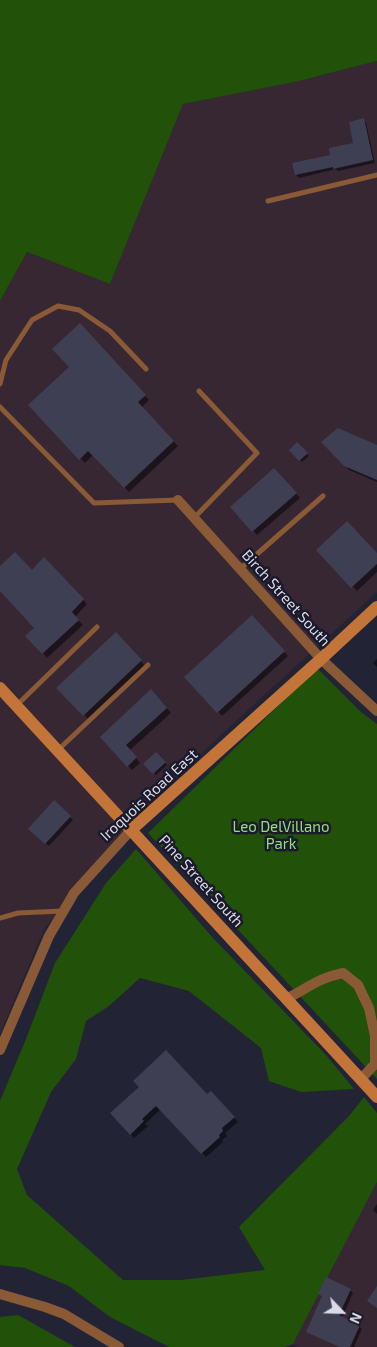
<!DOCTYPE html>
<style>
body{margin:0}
#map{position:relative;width:377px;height:1347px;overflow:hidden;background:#232336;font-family:"Exo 2",sans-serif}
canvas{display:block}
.north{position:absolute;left:317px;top:1287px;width:50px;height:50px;-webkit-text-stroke:4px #1a1a2c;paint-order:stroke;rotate:114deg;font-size:14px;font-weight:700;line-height:20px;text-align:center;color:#dbdbe8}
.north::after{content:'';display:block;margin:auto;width:18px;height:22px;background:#dbdbe8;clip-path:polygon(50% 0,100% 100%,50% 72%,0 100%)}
</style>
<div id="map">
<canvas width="377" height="1347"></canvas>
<div class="north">N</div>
</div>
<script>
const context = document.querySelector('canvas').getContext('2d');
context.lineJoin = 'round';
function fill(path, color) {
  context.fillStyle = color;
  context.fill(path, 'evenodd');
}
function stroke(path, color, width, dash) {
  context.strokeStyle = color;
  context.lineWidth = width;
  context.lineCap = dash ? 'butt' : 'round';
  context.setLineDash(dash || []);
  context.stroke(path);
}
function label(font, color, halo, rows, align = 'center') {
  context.font = font + ' "Exo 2",sans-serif';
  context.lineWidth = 5;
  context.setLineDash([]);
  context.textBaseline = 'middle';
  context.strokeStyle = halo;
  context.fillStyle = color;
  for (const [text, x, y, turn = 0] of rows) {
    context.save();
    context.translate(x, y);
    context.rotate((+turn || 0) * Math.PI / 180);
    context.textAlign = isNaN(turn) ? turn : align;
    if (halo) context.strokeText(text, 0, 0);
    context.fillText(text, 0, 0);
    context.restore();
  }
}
fill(new Path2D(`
 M377,61V592L226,730L139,813L44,929L0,1034V301L27,252L110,284L183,104L316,77Z
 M377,1182V1347H300L293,1344Z`), '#372733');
fill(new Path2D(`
 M0,0H377V61L299,81L183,104L110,284L27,252L0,301Z
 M317,668L361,712L377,724V1079L148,833Z
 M136,849L213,938L326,1055L354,1089L301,1092L269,1081L261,1048L189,991L140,978L109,1006L86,1021L76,1059L51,1092L17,1169L27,1195L123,1280H181L265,1270L239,1227L349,1116L364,1097L377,1113V1182L293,1344L285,1347H169L110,1317L69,1286L25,1268L0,1265V1101L26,1039L55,963L106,883Z
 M18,1315L75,1347H0V1317Z`), '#225109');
fill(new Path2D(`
 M363,120L366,123L375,163L338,171L336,169L299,178L296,175L355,144Z
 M84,329L149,400L142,407L178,446L129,492L93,455L85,463L30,405L71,367Z
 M323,442L377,446V482L349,470Z
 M297,444L309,456L302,462L291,450Z
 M274,469L300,498L257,535L253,531Z
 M318,550L377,555V572L357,591Z
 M44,559L87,604L75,617L83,625L47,658L43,653L36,628L0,589V568L32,572Z
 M257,621L288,656L222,716L186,677Z
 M116,634L145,666L88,719L58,688Z
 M377,659V667L373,663Z
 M155,695L171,713L130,750L140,763L132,770L102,737Z
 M156,754L167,765L156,775L145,764Z
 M54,802L73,820L49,846L30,829Z
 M207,1096H215L238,1122L225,1133L227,1136L222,1140L223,1142L206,1157L161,1109L145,1124L148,1126L134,1138L112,1113Z
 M377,1204V1214L373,1210Z
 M350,1290L353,1293L342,1318L359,1326L362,1329L354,1347H338L311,1334L307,1331Z`), '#0007');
fill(new Path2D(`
 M364,118L373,160L333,169V167L295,175L292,163L330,155L329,148L353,143L349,122Z
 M80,323L146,395L138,402L174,441L124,488L88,451L79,460L28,405L69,367L52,349Z
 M338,428L377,445V480L344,466L321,442Z
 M297,442L308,453L299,461L289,450Z
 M274,468L297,493L252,532L230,507Z
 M347,521L377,553V564L351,588L316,550Z
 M15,552L32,570L44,557L84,599L72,612L79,620L42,654L25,636L34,628L0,591V566Z
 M252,615L285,651L217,713L184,677Z
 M116,632L142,660L83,716L56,688Z
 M151,689L167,708L126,745L137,757L127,767L100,737Z
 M156,752L166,762L153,774L143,764Z
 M54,800L71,816L45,844L28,829Z
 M166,1050L207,1094L211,1091L235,1117L222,1128L223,1131L219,1135L220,1137L201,1154L156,1106L142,1119L144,1121L130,1135L110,1113L139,1087L133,1081Z
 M326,1277L351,1289L339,1315L360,1325L350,1347H339L306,1332L322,1296L318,1294Z
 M377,1286V1308L367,1301Z`), '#3f3f53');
stroke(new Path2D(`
 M268,201L377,175
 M0,384L6,360L32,320L58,306L79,310L110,331L146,369
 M0,407L94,503L178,500
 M194,518L257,453L199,391
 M240,569L323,496
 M16,706L97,627
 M58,750L148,665
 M0,918L18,913L63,911`), '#8a5936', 5);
stroke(new Path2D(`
 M178,500L321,659L377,711
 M286,999C308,988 318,978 343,973L358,985L369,1008L375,1036V1064L361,1079
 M0,1050L49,936L74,893L131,830
 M0,1294L45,1307L64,1314L119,1347`), '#8a5936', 10);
stroke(new Path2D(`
 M0,688L377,1097
 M131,830L321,659L377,607`), '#c37438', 12);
label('15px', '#dbdbe8', '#1a1a2c', [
 ["Birch Street South",286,598,48],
 ["Iroquois Road East",149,795,-43],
 ["Pine Street South",201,881,48]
]);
label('15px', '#95de7a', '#1a1a2c', [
 ["Leo DelVillano",281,827],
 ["Park",281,844]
]);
</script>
